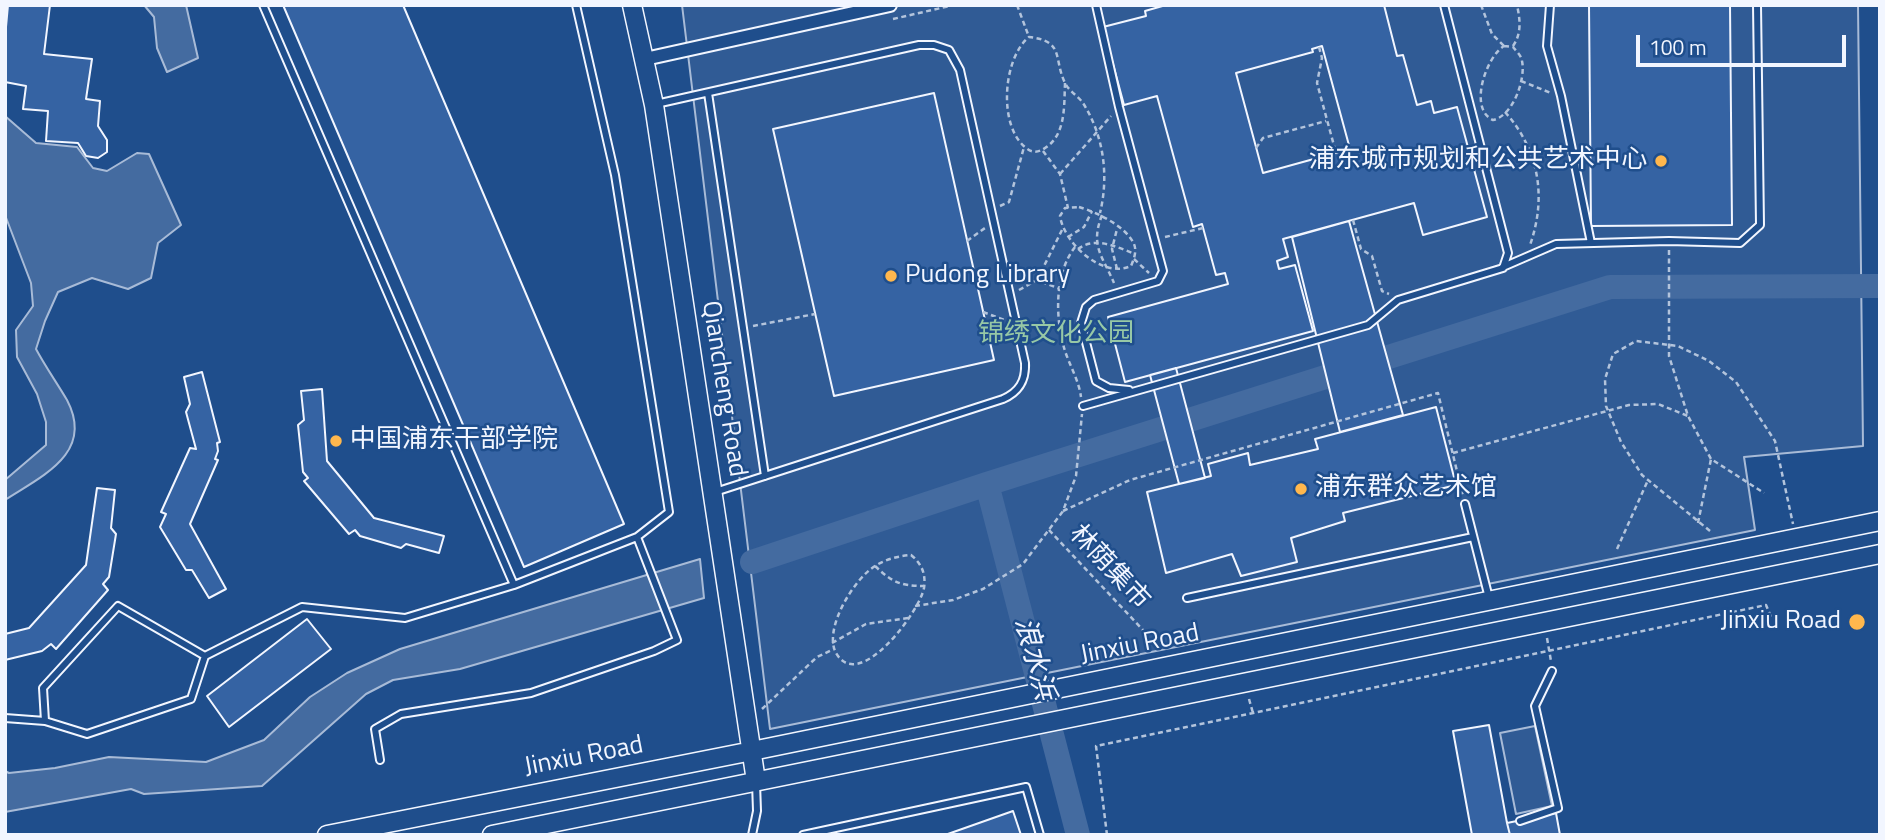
<!DOCTYPE html>
<meta charset="utf-8">
<style>
body{margin:0}
#map{position:relative;width:1885px;height:840px;overflow:hidden;background:#1f4e8c;font-family:"Titillium Web",sans-serif}
canvas{display:block}
.frame{position:absolute;inset:0;border:7px solid #f2f6ff;pointer-events:none}
.scale{position:absolute;left:1636px;top:35px;width:210px;height:32px;box-sizing:border-box;border:4px solid #f2f6ff;border-top:0;padding-left:9px;font-size:21px;line-height:24px;white-space:nowrap;color:#f2f6ff;-webkit-text-stroke:5px #1f4e8c;paint-order:stroke}
</style>
<div id="map">
<canvas width="1885" height="840"></canvas>
<div class="frame"></div>
<div class="scale">100 m</div>
</div>
<script>
const context = document.querySelector('canvas').getContext('2d');
context.lineJoin = 'round';
function fill(path, color) {
  context.fillStyle = color;
  context.fill(path, 'evenodd');
}
function stroke(path, color, width, dash) {
  context.strokeStyle = color;
  context.lineWidth = width;
  context.lineCap = dash ? 'butt' : 'round';
  context.setLineDash(dash || []);
  context.stroke(path);
}
function label(font, color, halo, rows, align = 'center') {
  context.font = font + ' "Titillium Web","Noto Sans SC",sans-serif';
  context.lineWidth = 5;
  context.setLineDash([]);
  context.textBaseline = 'middle';
  context.strokeStyle = halo;
  context.fillStyle = color;
  for (const [text, x, y, turn = 0] of rows) {
    context.save();
    context.translate(x, y);
    context.rotate((+turn || 0) * Math.PI / 180);
    context.textAlign = isNaN(turn) ? turn : align;
    if (halo) context.strokeText(text, 0, 0);
    context.fillText(text, 0, 0);
    context.restore();
  }
}
const built = new Path2D(`
 M682,5H1858L1863,446L1744,457L1755,530L770,729Z
 M1535,726L1552,806L1516,814L1500,733Z`);
fill(built, '#305b95');
stroke(built, '#a8bbd7', 2);
const water = new Path2D(`
 M144,5H186L198,58L167,72L157,48L154,17Z
 M5,116L36,143L77,147L93,168L107,171L137,153L149,154L181,225L158,243L151,278L128,289L92,278L58,292L45,321L36,349C45,366 57,383 67,400C95,453 42,476 5,500V480L46,445V422L37,394L17,357L16,330L33,306L31,283L5,215Z
 M700,559L704,598L460,669L393,680L366,694L262,786L144,794L131,789L5,812V771L9,773L55,768L109,757L206,762L264,740L310,697L347,673L400,649Z`);
fill(water, '#446ba0');
stroke(water, '#a8bbd7', 2);
stroke(new Path2D(`
 M987,484L1078,835
 M752,562L987,484L1610,287L1880,286`), '#446ba0', 24);
const building = new Path2D(`
 M8,5H50L44,54L92,59L86,99L100,101L98,126L107,140V152L98,158L86,156L78,143L46,141L48,111L23,109L26,86L5,82V38Z
 M283,5H403L624,524L524,567Z
 M1166,5H1384L1397,56L1403,55L1417,105L1431,101L1434,113L1457,107L1487,217L1423,235L1414,203L1283,239L1288,257L1277,261L1279,269L1295,265L1313,331L1125,382L1108,317L1228,284L1225,273L1216,275L1202,224L1193,227L1157,96L1124,105L1103,27L1146,16L1145,11ZM1322,46L1350,149L1263,173L1236,73L1313,52L1312,49Z
 M1589,5H1730L1732,225L1591,226Z
 M934,93L994,360L834,396L773,129Z
 M1349,221L1403,415L1340,432L1292,237Z
 M1176,368L1205,478L1179,484L1150,375Z
 M202,372L220,442L217,443L218,451L215,459L218,460L190,524L226,589L209,598L192,570H186L160,527L166,514L161,512L190,448L196,449L186,412L190,404L184,377Z
 M322,389L327,461L374,518L444,536L439,553L406,544L401,548L360,536L355,530L349,534L304,481L308,478L303,472L298,425L304,420L301,391Z
 M1436,407L1456,485L1343,513L1345,521L1291,538L1297,562L1241,576L1232,554L1166,573L1147,492L1211,476L1208,464L1248,453L1250,465L1318,449L1315,439Z
 M97,488L115,490L111,528L116,534L109,577L103,584L108,590L56,649L51,644L42,651L5,660V634L29,628L86,565Z
 M307,619L331,649L229,727L207,696Z
 M1489,725L1507,823L1510,835H1472L1453,731Z
 M1013,811L1021,835H945Z
 M1556,813L1560,835H1510L1507,823Z`);
fill(building, '#3563a3');
stroke(building, '#f2f6ff', 2);
const lane = new Path2D(`
 M1096,5L1119,107L1163,271L1158,281L1094,300L1086,307L1081,323L1096,381L1109,388L1129,390
 M1550,5L1547,46L1561,96L1591,243
 M708,93L765,476
 M656,104L919,45H934L949,50L960,70L1025,363C1026,381 1019,392 1003,399L715,492
 M1503,267L1556,244L1669,241L1740,243L1760,225L1757,5
 M1083,406L1368,325L1398,300L1503,268L1508,253L1444,5
 M1465,504L1489,598
 M514,585L637,537L669,512L615,175L576,5
 M1187,598L1473,537
 M5,718L45,721L87,734L191,699L205,656
 M45,721L43,688L118,606L205,656L302,607L405,618L514,585L263,5
 M380,760L375,729L401,714L531,693L654,651L677,640L637,537
 M1520,821L1558,808L1535,706L1552,671
 M752,835L757,811L756,783
 M803,835L1026,787L1040,835`);
const street = new Path2D(`
 M645,59L890,5`);
const secondary = new Path2D(`
 M632,5L654,105L756,781
 M327,835L752,751L1880,521
 M492,835L1880,554`);
stroke(lane, '#f2f6ff', 10);
stroke(street, '#f2f6ff', 16);
stroke(secondary, '#f2f6ff', 21);
stroke(new Path2D(`
 M1017,5L1029,37
 M1481,5L1492,34L1504,46
 M893,19L954,5
 M1504,46L1513,47C1516,51 1521,55 1522,61C1526,79 1513,116 1493,120C1468,109 1486,57 1504,46Z
 M1513,46C1522,33 1520,19 1517,5
 M1319,47L1322,58L1317,83L1336,153
 M1521,81L1551,93
 M1065,83C1064,106 1066,135 1045,148C1038,153 1031,153 1025,147C998,125 1003,58 1029,37C1065,41 1053,58 1065,83C1069,91 1078,96 1083,103C1104,136 1109,176 1100,213
 M1505,112C1539,150 1547,197 1530,245
 M1256,148L1263,138L1326,121
 M1043,151L1060,174L1068,208
 M1060,174L1111,116
 M1000,206L1009,202L1024,147
 M1079,207C1096,212 1126,226 1134,244C1137,251 1134,259 1131,266C1102,279 1064,243 1060,216L1065,208Z
 M1102,215C1090,246 1102,255 1114,283
 M1353,220L1361,249L1372,256L1382,291L1389,294
 M1068,237L1084,227L1092,211
 M1165,237L1203,228
 M967,241L985,228
 M1075,247C1054,274 1055,319 1065,351C1070,366 1079,381 1081,397
 M1078,249C1095,236 1117,247 1135,254
 M1669,250V356L1688,416L1711,459L1764,493
 M1134,259L1149,273
 M1117,269L1112,249L1117,229
 M1037,280L1062,230
 M1019,290L1037,280L1060,289
 M983,312L1007,321
 M753,326L815,314
 M1453,453L1629,405L1658,404L1688,416
 M1063,511L1130,480L1438,393L1463,496
 M1698,523L1711,459
 M1049,530L1143,630
 M1710,531L1642,475L1621,442L1606,406L1605,379L1613,354L1636,341L1678,346L1709,361L1736,382L1775,441L1793,524
 M1617,549L1648,480
 M911,555C922,564 926,574 924,588C920,611 859,694 836,653C823,629 854,579 875,566C886,559 899,556 911,555Z
 M875,566C892,582 900,586 924,586
 M915,606L953,600L983,589L1023,564L1063,511L1076,476L1082,414
 M1547,638L1551,661
 M832,643L866,624L908,618
 M1249,699L1253,713
 M762,709L817,657L834,649
 M1107,835L1096,746L1766,605L1771,617`), '#b3c4dc', 2.5, [5, 3.5]);
stroke(lane, '#1f4e8c', 6);
stroke(street, '#1f4e8c', 12);
stroke(secondary, '#1f4e8c', 18);
for (const [x, y, r, color] of [
 [1661,161,7,"#ffb74d"],
 [891,276,7,"#ffb74d"],
 [336,441,7,"#ffb74d"],
 [1301,489,7,"#ffb74d"],
 [1857,622,9,"#ffb74d"]
]) {
  const dot = new Path2D();
  dot.arc(x, y, r, 0, 2 * Math.PI);
  context.fillStyle = color;
  context.fill(dot);
  stroke(dot, '#1f4e8c', 2.5);
}
label('26px', '#f2f6ff', '#1f4e8c', [
 ["浦东城市规划和公共艺术中心",1647,161,"right"],
 ["Pudong Library",905,276],
 ["中国浦东干部学院",350,441],
 ["浦东群众艺术馆",1315,489],
 ["Jinxiu Road",1841,622,"right"]
], 'left');
label('26px', '#97c8a6', '#1f4e8c', [
 ["锦绣文化公园",1056,335]
]);
label('26px', '#f2f6ff', '#1f4e8c', [
 ["Qiancheng Road",723,389,81],
 ["林荫集市",1109,568,47],
 ["Jinxiu Road",1140,645,-11],
 ["Jinxiu Road",584,757,-11]
]);
label('italic 28px', '#f2f6ff', '#1f4e8c', [
 ["浪水浜",1033,659,75]
]);
</script>
